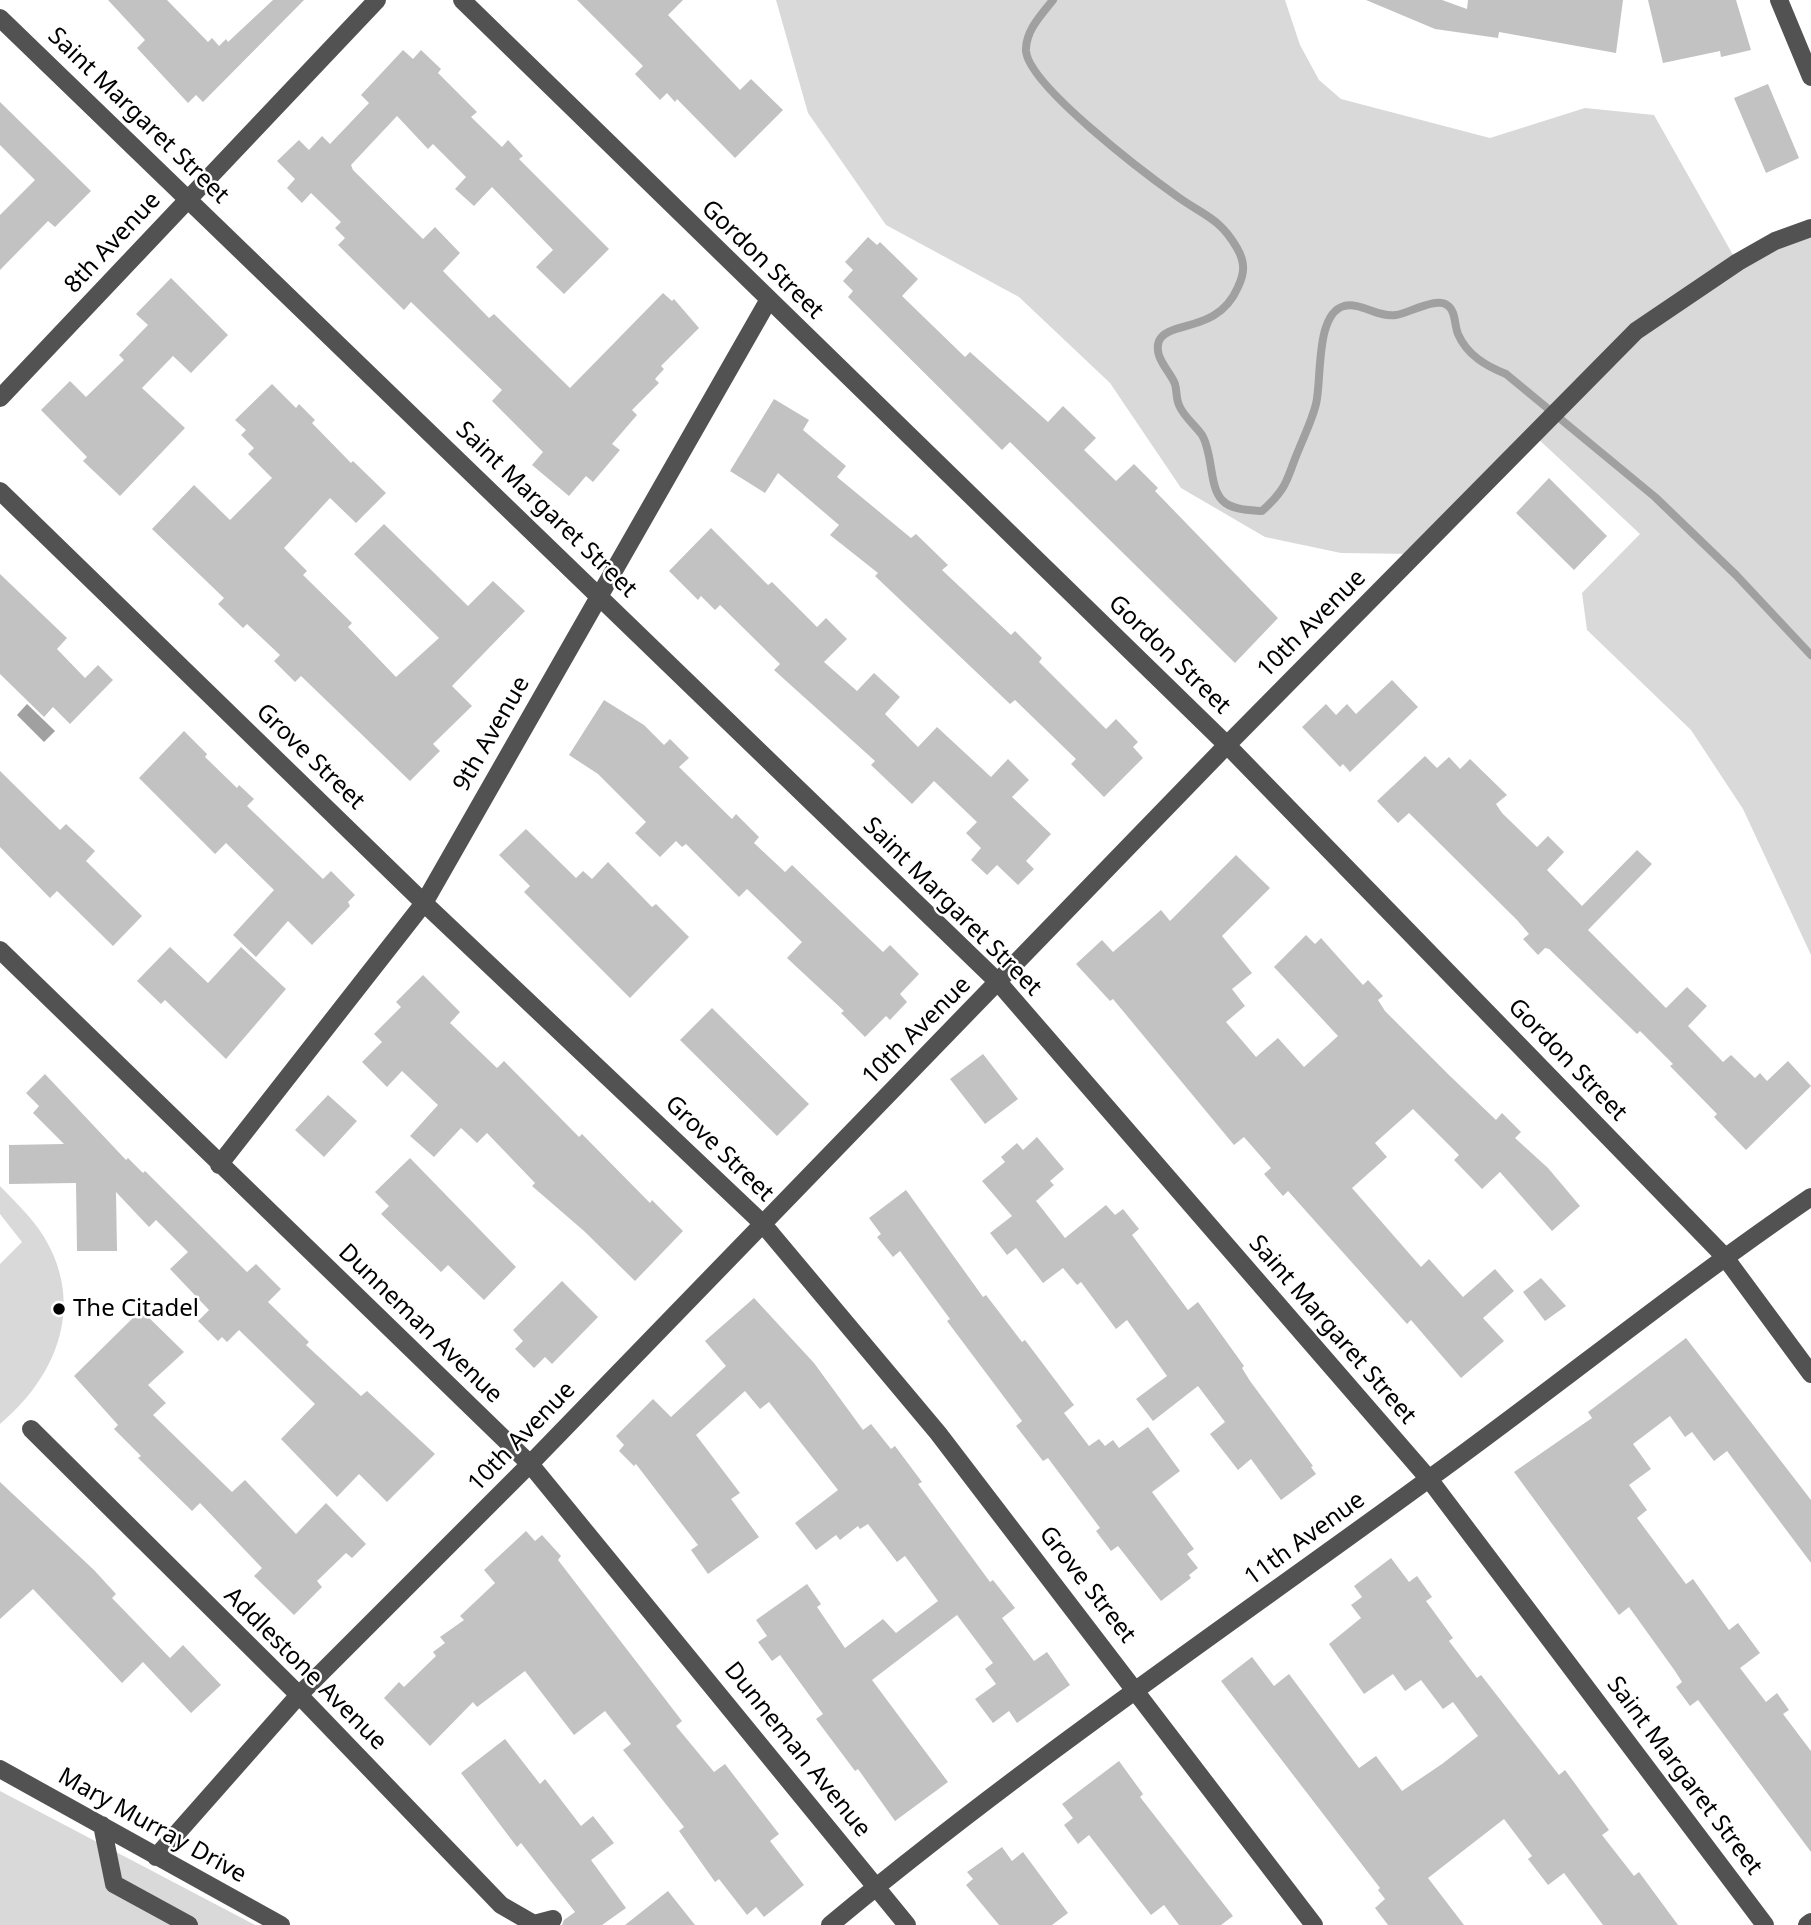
<!DOCTYPE html>
<style>
body{margin:0}
canvas{display:block;background:#fff}
</style>
<canvas width="1811" height="1925"></canvas>
<script>
const context = document.querySelector('canvas').getContext('2d');
context.lineJoin = 'round';
function fill(path, color) {
  context.fillStyle = color;
  context.fill(path, 'evenodd');
}
function stroke(path, color, width, dash) {
  context.strokeStyle = color;
  context.lineWidth = width;
  context.lineCap = dash ? 'butt' : 'round';
  context.setLineDash(dash || []);
  context.stroke(path);
}
function label(font, color, halo, rows, align = 'center') {
  context.font = font + ' "Noto Sans",sans-serif';
  context.lineWidth = 5;
  context.setLineDash([]);
  context.textBaseline = 'middle';
  context.strokeStyle = halo;
  context.fillStyle = color;
  for (const [text, x, y, turn = 0] of rows) {
    context.save();
    context.translate(x, y);
    context.rotate((+turn || 0) * Math.PI / 180);
    context.textAlign = isNaN(turn) ? turn : align;
    if (halo) context.strokeText(text, 0, 0);
    context.fillText(text, 0, 0);
    context.restore();
  }
}
fill(new Path2D(`
 M776,0H1285L1300,45L1319,80L1341,99L1490,138L1585,108L1654,115L1737,262L1811,228V955L1743,809L1691,730L1587,630L1582,593L1640,534L1534,435L1415,554L1341,553L1265,537L1181,488L1110,383L1019,297L886,225L808,113Z
 M0,1186C17,1204 37,1222 48,1244C84,1311 54,1379 0,1424V1264L22,1242L0,1214Z
 M0,1791L255,1925H0Z`), '#d9d9d9');
fill(new Path2D(`
 M27,704L55,731L44,742L17,715Z`), '#a0a0a0');
stroke(new Path2D(`
 M1053,0C1042,14 1025,31 1026,51C1029,86 1147,175 1178,197C1203,215 1220,218 1237,248C1245,262 1245,272 1238,287C1218,334 1168,320 1159,341C1153,357 1170,371 1175,384C1177,391 1176,399 1179,405C1183,416 1195,425 1202,435C1213,453 1209,487 1222,500C1231,510 1250,510 1262,511C1289,487 1286,479 1299,449C1305,434 1312,420 1316,404C1322,380 1315,314 1344,306C1361,302 1378,318 1396,315C1409,313 1436,297 1447,305C1456,311 1454,324 1458,334C1467,355 1486,366 1506,374L1655,497L1736,575L1811,655`), '#a0a0a0', 8);
fill(new Path2D(`
 M108,0H167L208,42L212,38L219,46L226,39L228,42L273,0H304L203,102L196,95L188,103L137,48L145,40Z
 M577,0H683L668,15L740,90L751,79L783,110L735,158L677,99L675,102L667,93L660,100L635,74L643,66Z
 M1366,0H1442L1467,9L1468,0H1623L1616,53L1499,32L1498,38L1435,29Z
 M1648,0H1736L1751,50L1721,57L1720,51L1663,63Z
 M403,50L413,59L421,50L441,69L438,73L477,112L471,117L502,147L508,140L523,156L519,159L609,249L564,294L536,267L553,250L492,187L474,206L455,189L466,177L433,144L428,149L397,116L351,165L353,170L423,239L435,227L460,253L443,271L489,318L494,314L570,388L663,293L672,301L674,299L699,328L661,366L664,369L655,379L659,383L632,410L637,415L612,444L620,450L593,482L586,476L569,496L532,465L543,452L492,401L502,390L411,302L404,310L338,245L345,238L335,228L341,222L311,193L302,203L287,188L295,179L277,161L299,140L309,150L322,136L330,144L369,103L361,95Z
 M1768,84L1799,158L1766,173L1734,98Z
 M0,102L91,191L55,227L48,221L0,270V215L35,180L0,145Z
 M868,237L877,245L880,242L918,279L902,296L965,357L970,352L1048,422L1063,406L1096,438L1084,450L1116,481L1134,464L1158,488L1155,491L1278,618L1235,663L1010,442L1002,450L848,297L853,291L843,281L853,270L845,262Z
 M171,278L228,335L191,373L173,356L142,388L185,428L120,496L83,461L87,457L41,410L70,381L86,397L124,360L119,355L148,325L136,314Z
 M272,384L296,408L299,404L315,420L312,423L351,463L353,461L386,493L356,523L330,498L284,548L307,571L303,575L352,623L348,627L396,677L439,638L354,554L384,524L468,606L493,581L525,611L452,686L472,706L433,744L440,751L410,781L301,676L295,682L274,661L280,655L247,624L243,628L218,604L224,598L152,529L194,485L230,520L272,478L248,454L254,448L241,435L246,430L235,420Z
 M774,399L809,420L803,430L846,466L837,477L911,538L916,534L948,565L942,570L1011,635L1015,631L1042,658L1039,662L1106,729L1116,719L1138,742L1133,747L1143,758L1104,797L1071,764L1076,759L1015,700L1010,704L875,576L878,573L830,535L839,525L778,473L765,493L730,471Z
 M1549,478L1607,536L1574,570L1516,513Z
 M711,528L768,585L772,582L817,627L826,618L847,639L824,662L857,691L874,673L900,697L885,714L918,747L937,727L991,777L1008,759L1029,780L1012,797L1051,834L1026,861L1034,869L1018,885L997,865L987,875L971,860L981,848L966,833L977,822L934,781L912,804L871,765L875,761L774,670L780,664L720,605L715,610L701,596L698,600L669,571Z
 M0,574L67,638L57,649L85,678L98,665L113,680L70,724L53,707L44,717L0,674Z
 M1392,680L1418,707L1350,772L1343,764L1340,767L1302,727L1326,704L1336,715L1347,704L1356,714Z
 M604,700L644,725L664,745L670,739L689,758L679,767L732,819L736,814L759,837L754,843L785,872L792,865L883,952L890,945L919,974L900,994L907,1002L890,1020L886,1016L865,1037L841,1013L844,1011L787,958L802,942L747,889L739,897L686,844L682,847L676,841L660,857L635,833L646,822L598,774L569,755Z
 M184,731L207,754L205,757L237,788L239,785L254,799L247,806L323,879L331,871L355,895L348,902L350,906L312,945L288,921L256,957L233,935L274,890L226,843L215,854L139,778Z
 M1425,756L1437,768L1449,757L1460,769L1470,759L1507,795L1496,804L1502,813L1537,847L1548,836L1564,852L1547,870L1582,906L1637,850L1652,864L1588,930L1666,1008L1687,987L1707,1006L1688,1026L1723,1062L1731,1055L1755,1078L1760,1073L1767,1081L1788,1061L1811,1086L1746,1150L1714,1117L1717,1114L1670,1066L1673,1064L1640,1031L1637,1034L1549,949L1545,948L1538,955L1523,939L1529,934L1517,920L1409,813L1398,823L1377,801Z
 M0,771L60,830L66,824L95,851L86,861L142,916L113,946L57,891L50,898L0,847Z
 M526,829L576,878L583,871L592,879L608,862L652,907L656,904L689,937L630,998L524,892L530,886L499,855Z
 M1236,855L1270,888L1222,936L1252,973L1232,989L1245,1006L1226,1022L1256,1057L1278,1038L1304,1067L1338,1036L1274,967L1306,935L1315,944L1321,938L1363,985L1368,980L1383,996L1378,1000L1385,1011L1449,1075L1496,1120L1502,1113L1521,1132L1515,1138L1548,1168L1580,1206L1552,1231L1500,1172L1482,1189L1454,1160L1459,1155L1413,1109L1375,1143L1387,1157L1352,1188L1421,1267L1429,1259L1463,1297L1495,1269L1514,1291L1483,1318L1504,1341L1461,1378L1411,1320L1407,1324L1288,1191L1283,1196L1264,1174L1271,1168L1244,1137L1234,1145L1113,999L1110,1001L1076,964L1102,940L1113,952L1161,910L1170,921Z
 M170,947L208,983L241,947L286,989L226,1059L165,1000L161,1004L137,981Z
 M423,975L460,1012L450,1023L497,1068L504,1061L579,1137L582,1134L650,1203L652,1200L683,1231L635,1281L584,1231L532,1186L535,1183L487,1133L477,1143L461,1128L434,1157L410,1136L438,1105L402,1071L387,1087L362,1062L382,1042L374,1034L401,1007L396,1002Z
 M712,1008L809,1104L777,1136L680,1040Z
 M983,1054L1018,1099L985,1124L950,1079Z
 M45,1074L126,1160L128,1158L143,1173L145,1171L247,1272L256,1264L281,1289L268,1302L309,1342L306,1345L361,1396L367,1391L435,1454L387,1502L359,1474L337,1497L281,1439L315,1404L239,1330L227,1342L222,1337L218,1341L198,1321L209,1310L170,1269L188,1252L156,1220L149,1227L116,1192L117,1251H77L76,1183L9,1184V1145L64,1144L33,1113L39,1106L26,1093Z
 M328,1095L357,1121L324,1157L295,1130Z
 M1037,1137L1064,1169L1050,1181L1054,1185L1036,1201L1065,1238L1106,1205L1115,1215L1123,1209L1139,1229L1132,1235L1188,1310L1198,1302L1244,1366L1242,1368L1250,1381L1313,1466L1311,1467L1316,1474L1281,1500L1251,1459L1238,1470L1210,1434L1225,1422L1198,1386L1153,1421L1136,1399L1167,1376L1127,1320L1116,1329L1081,1282L1077,1285L1063,1268L1043,1283L1016,1248L1007,1255L990,1233L1012,1216L982,1181L1005,1162L1001,1157L1017,1143L1023,1150Z
 M410,1158L516,1267L484,1300L448,1265L441,1272L381,1214L389,1206L375,1192Z
 M906,1190L983,1297L986,1295L1022,1342L1025,1340L1074,1405L1064,1413L1089,1446L1099,1439L1105,1446L1113,1440L1119,1448L1148,1427L1180,1471L1152,1492L1194,1549L1187,1554L1198,1568L1189,1575L1191,1578L1161,1601L1118,1546L1111,1551L1096,1531L1100,1528L1048,1458L1043,1461L1016,1426L1022,1421L947,1321L950,1319L900,1251L893,1257L877,1237L881,1234L869,1218Z
 M1541,1278L1566,1306L1545,1321L1523,1292Z
 M562,1281L598,1317L552,1364L545,1357L534,1368L515,1349L523,1341L513,1330Z
 M754,1298L814,1363L863,1430L871,1424L891,1449L895,1446L922,1482L918,1484L990,1582L993,1580L1015,1608L1002,1618L1034,1661L1047,1652L1070,1685L1017,1723L1009,1711L993,1723L975,1699L996,1684L985,1669L993,1663L957,1615L872,1680L948,1782L895,1821L858,1769L855,1771L816,1719L823,1714L780,1655L772,1661L758,1642L767,1636L756,1620L807,1584L821,1604L817,1607L845,1648L883,1619L896,1633L938,1601L905,1556L897,1562L868,1524L860,1529L858,1526L840,1540L836,1535L816,1550L795,1523L838,1490L769,1402L760,1409L745,1391L696,1435L740,1493L731,1499L759,1537L708,1574L691,1550L698,1545L636,1464L634,1466L619,1451L624,1445L616,1436L653,1399L671,1417L726,1366L705,1341Z
 M141,1310L184,1352L148,1385L166,1403L153,1415L232,1492L245,1480L296,1534L326,1503L366,1544L352,1558L346,1553L317,1581L322,1587L294,1615L254,1576L262,1568L200,1503L192,1511L138,1458L141,1456L114,1429L118,1425L74,1376Z
 M1686,1338L1811,1500V1563L1727,1451L1714,1461L1692,1432L1685,1437L1670,1416L1633,1444L1651,1469L1629,1485L1647,1510L1637,1518L1686,1584L1693,1579L1729,1630L1738,1623L1760,1653L1740,1668L1766,1702L1777,1693L1789,1710L1783,1714L1811,1751V1852L1698,1700L1690,1706L1676,1687L1682,1682L1675,1671L1629,1607L1619,1615L1514,1472L1592,1418L1588,1412Z
 M0,1482L94,1570L116,1594L112,1598L170,1658L183,1645L221,1685L191,1713L143,1662L122,1683L33,1589L0,1619Z
 M526,1531L535,1541L542,1535L561,1556L558,1560L682,1721L676,1726L714,1772L725,1764L779,1834L770,1841L804,1885L764,1917L756,1907L747,1915L719,1879L715,1882L679,1831L684,1827L623,1750L631,1744L605,1711L574,1735L525,1671L477,1707L473,1702L430,1746L384,1698L399,1682L404,1687L436,1656L433,1652L445,1643L440,1637L464,1620L460,1616L495,1583L484,1570Z
 M1391,1558L1409,1582L1417,1576L1432,1597L1426,1601L1453,1638L1449,1641L1477,1678L1481,1675L1559,1775L1565,1770L1609,1830L1602,1835L1634,1876L1639,1872L1678,1925H1603L1564,1873L1548,1885L1528,1859L1532,1856L1504,1819L1428,1878L1464,1925H1388L1375,1908L1385,1899L1378,1890L1380,1888L1221,1681L1252,1657L1274,1686L1289,1674L1359,1768L1376,1756L1402,1791L1442,1764L1478,1736L1453,1702L1443,1709L1421,1680L1405,1691L1393,1674L1364,1694L1329,1644L1361,1618L1351,1605L1362,1597L1354,1586Z
 M505,1739L540,1784L545,1779L581,1826L593,1816L614,1843L591,1860L626,1908L602,1925H562L564,1920L575,1912L521,1843L517,1847L461,1773Z
 M1119,1761L1143,1794L1140,1797L1233,1916L1221,1925H1179L1164,1905L1151,1915L1089,1835L1078,1844L1064,1825L1073,1818L1062,1804Z
 M1002,1847L1012,1861L1023,1852L1068,1913L1052,1925H999L966,1885L973,1879L967,1872Z
 M668,1891L695,1925H625Z`), '#c2c2c2');
stroke(new Path2D(`
 M462,0L1227,745L1724,1256L1811,1374
 M1779,0L1811,77
 M0,18L999,983L1429,1479L1765,1925
 M0,398L377,0
 M0,491L424,903L762,1223L938,1433L1314,1925
 M0,950L530,1464L907,1925
 M219,1165L424,903L768,301
 M31,1429L299,1695L501,1905L534,1924L553,1919
 M0,1769L281,1925
 M102,1825L114,1884L189,1925
 M156,1857L299,1695L530,1464L1227,745L1636,331L1738,262L1775,241L1811,228
 M830,1925C1020,1767 1226,1627 1426,1481C1555,1388 1679,1287 1811,1197
 M1807,1925L1811,1922`), '#525252', 18);
for (const [x, y, r, color] of [
 [59,1309,7,"#000"]
]) {
  const dot = new Path2D();
  dot.arc(x, y, r, 0, 2 * Math.PI);
  context.fillStyle = color;
  context.fill(dot);
  stroke(dot, '#fff', 2.5);
}
label('24px', '#000', '#fff', [
 ["Saint Margaret Street",138,116,44],
 ["8th Avenue",113,243,-47],
 ["Gordon Street",762,260,44],
 ["Saint Margaret Street",546,510,44],
 ["10th Avenue",1312,624,-45],
 ["Gordon Street",1169,655,44],
 ["9th Avenue",492,734,-60],
 ["Grove Street",310,757,44],
 ["Saint Margaret Street",952,907,45],
 ["10th Avenue",917,1031,-45],
 ["Gordon Street",1567,1060,46],
 ["Grove Street",719,1149,44],
 ["Dunneman Avenue",420,1324,44],
 ["Saint Margaret Street",1332,1330,49],
 ["10th Avenue",522,1437,-46],
 ["11th Avenue",1305,1539,-36],
 ["Grove Street",1087,1585,52],
 ["Addlestone Avenue",305,1669,45],
 ["Dunneman Avenue",797,1750,51],
 ["Saint Margaret Street",1684,1776,53],
 ["Mary Murray Drive",152,1826,29]
]);
label('24px', '#000', '#fff', [
 ["The Citadel",73,1309]
], 'left');
</script>
